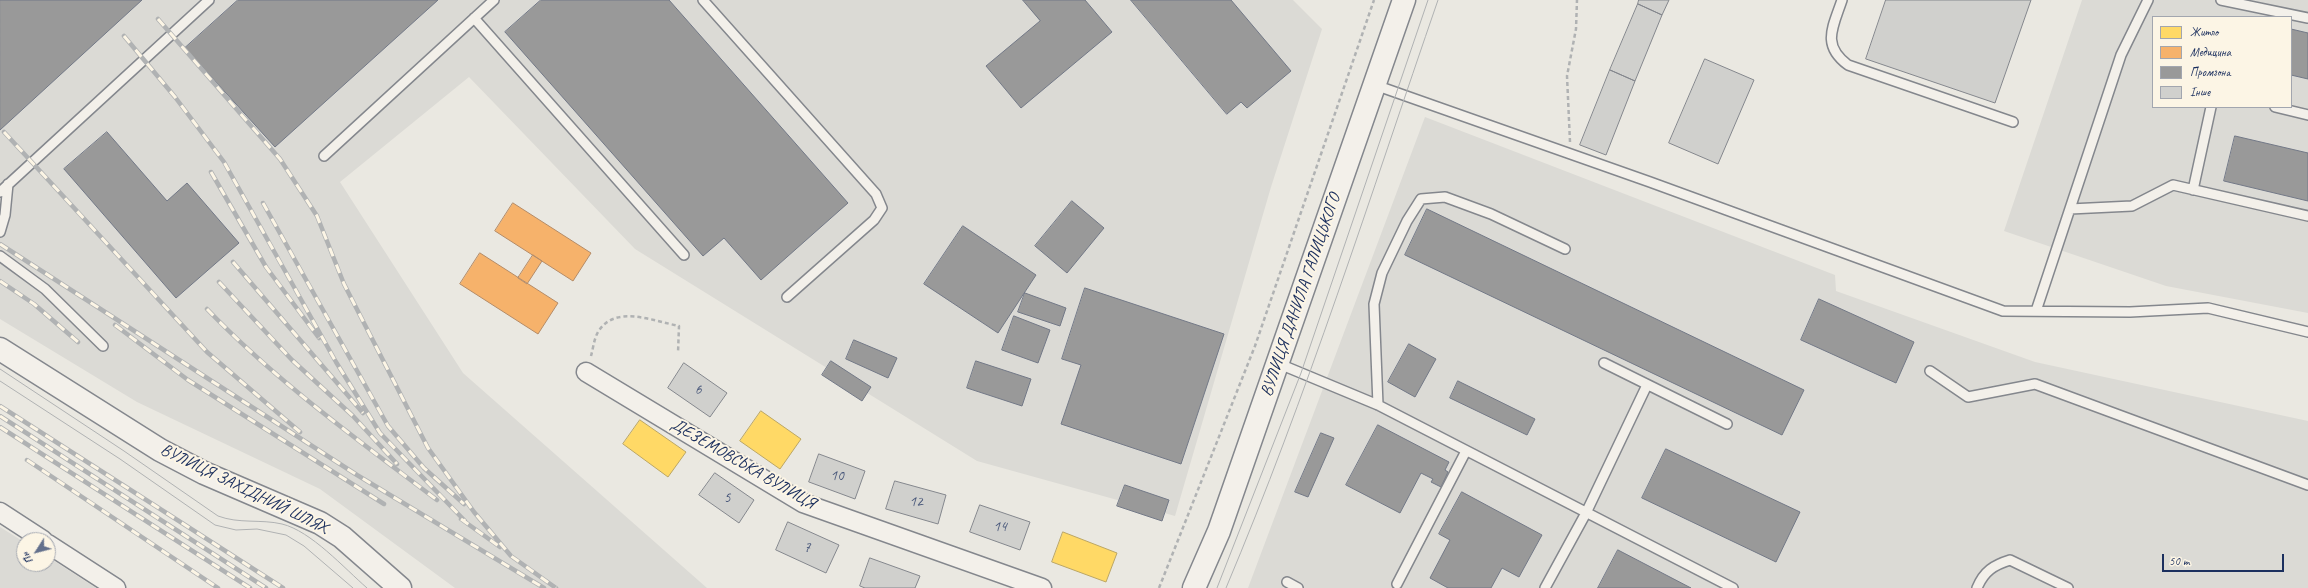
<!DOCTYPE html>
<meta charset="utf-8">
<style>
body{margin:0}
#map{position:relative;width:2308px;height:588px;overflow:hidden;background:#eae8e1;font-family:Caveat,sans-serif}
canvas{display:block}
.legend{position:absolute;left:2152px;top:16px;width:140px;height:92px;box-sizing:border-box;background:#fcf5e5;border:1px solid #a2a6af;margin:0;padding:5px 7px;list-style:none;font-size:12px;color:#1b2f5e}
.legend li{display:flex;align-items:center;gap:8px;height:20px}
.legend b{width:20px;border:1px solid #a2a6af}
.north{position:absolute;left:16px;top:532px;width:40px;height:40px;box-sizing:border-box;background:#fcf5e5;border:1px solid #a2a6af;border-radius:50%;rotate:234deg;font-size:11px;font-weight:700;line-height:16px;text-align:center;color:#1b2f5e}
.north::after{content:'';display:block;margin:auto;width:14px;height:18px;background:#63708c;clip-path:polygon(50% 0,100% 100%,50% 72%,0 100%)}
.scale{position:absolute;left:2162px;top:554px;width:122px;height:18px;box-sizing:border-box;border:2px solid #1b2f5e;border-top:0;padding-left:5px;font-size:12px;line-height:14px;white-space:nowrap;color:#1b2f5e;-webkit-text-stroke:3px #fcf5e5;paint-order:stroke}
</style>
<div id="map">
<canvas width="2308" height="588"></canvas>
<ul class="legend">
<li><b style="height:11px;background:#ffd966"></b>Житло</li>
<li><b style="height:11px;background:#f6b26b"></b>Медицина</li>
<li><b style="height:11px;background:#999"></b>Промзона</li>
<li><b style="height:11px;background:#d0d0cd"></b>Інше</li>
</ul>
<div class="north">Пн</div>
<div class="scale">50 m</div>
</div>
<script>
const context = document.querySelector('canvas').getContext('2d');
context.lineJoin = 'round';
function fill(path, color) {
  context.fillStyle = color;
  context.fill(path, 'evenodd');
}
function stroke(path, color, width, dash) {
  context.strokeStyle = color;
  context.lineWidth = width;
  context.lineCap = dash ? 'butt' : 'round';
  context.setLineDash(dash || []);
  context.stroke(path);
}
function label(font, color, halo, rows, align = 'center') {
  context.font = font + ' Caveat,sans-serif';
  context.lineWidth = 4;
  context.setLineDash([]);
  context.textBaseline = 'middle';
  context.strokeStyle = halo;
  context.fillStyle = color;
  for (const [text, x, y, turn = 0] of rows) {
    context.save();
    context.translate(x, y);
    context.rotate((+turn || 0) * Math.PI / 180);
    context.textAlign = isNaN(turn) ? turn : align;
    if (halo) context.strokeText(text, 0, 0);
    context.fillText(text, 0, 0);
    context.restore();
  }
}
fill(new Path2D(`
 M0,0H1293L1322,29L1271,187L1175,516L977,461L635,249L469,77L340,182L463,373L707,588H455L320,489L137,402L0,319Z
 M2082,0H2308V313L2166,286L2004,231ZM2153,17H2291V107H2153Z
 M1425,117L1835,275L1836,291L2035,362L2308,421V588H1248Z
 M0,527L24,542V564H48V557L96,588H0Z`), '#dbdad5');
const homes = new Path2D(`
 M761,411L801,439L780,469L740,441Z
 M640,420L686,452L668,477L623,444Z
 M1063,532L1117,553L1106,582L1052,562Z`);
fill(homes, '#ffd966');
stroke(homes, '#bba664', 1);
const health = new Path2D(`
 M513,203L591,253L573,281L495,231Z
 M480,253L558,303L538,334L460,284Z
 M533,255L542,261L527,284L518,278Z`);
fill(health, '#f6b26b');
stroke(health, '#b48b67', 1);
const industry = new Path2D(`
 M0,0H142L0,130Z
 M238,0H438L275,147L185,48Z
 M541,0H669L848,203L761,280L724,238L703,256L505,32Z
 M1023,0H1085L1112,32L1021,108L986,66L1040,21Z
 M1131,0H1231L1291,71L1247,108L1241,102L1227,114Z
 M2291,29L2308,33V79L2291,75Z
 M107,132L167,201L187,183L239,243L176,298L64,169Z
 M2235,136L2308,153V201L2224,181Z
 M1072,201L1104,228L1067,273L1035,246Z
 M1427,209L1804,390L1782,435L1405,255Z
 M963,226L1036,275L998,333L924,284Z
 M1085,288L1224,334L1181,464L1061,424L1081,365L1062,359Z
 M1025,293L1066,308L1060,326L1018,312Z
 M1819,299L1914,342L1896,383L1801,340Z
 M1014,316L1050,330L1038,363L1002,350Z
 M854,340L897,358L888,378L846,359Z
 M1409,344L1436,359L1415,397L1388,382Z
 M831,361L871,387L862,401L822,375Z
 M976,361L1031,379L1022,406L967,388Z
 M1458,381L1535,419L1527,435L1450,398Z
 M1378,425L1449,462L1445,470L1448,472L1441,487L1431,482L1433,479L1421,473L1400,513L1346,485Z
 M1321,433L1334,438L1308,497L1295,492Z
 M1666,449L1800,512L1776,562L1642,498Z
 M1125,485L1169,500L1162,521L1117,506Z
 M1462,492L1542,535L1519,577L1502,568L1491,588H1448L1430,578L1450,540L1439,534Z
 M1618,550L1691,588H1598Z`);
fill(industry, '#999');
stroke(industry, '#737987', 1);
const building = new Path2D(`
 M1639,0H1669L1662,15L1638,4Z
 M1886,0H2031L1995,103L1866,59Z
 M1638,4L1662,15L1635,81L1610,70Z
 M1705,59L1754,80L1718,164L1669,143Z
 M1610,70L1635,81L1606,155L1580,145Z
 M684,363L727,393L710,417L668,388Z
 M819,454L865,471L855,499L809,482Z
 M715,473L754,500L739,523L699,495Z
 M895,481L946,495L938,524L886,509Z
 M980,505L1030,522L1020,550L970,532Z
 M788,522L839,545L826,573L776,550Z
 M870,558L920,576L915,588H865L860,586Z`);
fill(building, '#d0d0cd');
stroke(building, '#84878d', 1);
const service = new Path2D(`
 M703,0L876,194L882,208L874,220L787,297
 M1842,0C1833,27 1821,45 1848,65L2013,122
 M2221,0L2308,18
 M474,18L684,255
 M1375,85L1650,182L2003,311L2130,312L2208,308L2308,332
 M2275,107L2308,115
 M324,156L494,0
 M2193,190L2211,107
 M0,192L209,0
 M2070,209L2132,206L2173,185L2308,216
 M0,232L5,215L8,184
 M0,256L45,289L103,346
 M2036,311L2121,55L2148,0
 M1277,363L1378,405L1733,588
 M1604,363L1727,424
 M1930,371L1968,397L2035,384L2308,485
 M1378,405L1374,304L1382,273L1407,221L1421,199L1445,197L1491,214L1565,249
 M1287,582L1298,588
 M1397,584L1466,451
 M1545,588L1586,513L1647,385
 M1977,588C1984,571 1994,565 2010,560L2068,588`);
const minor = new Path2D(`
 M586,372L803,503L1042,588
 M0,512L43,540
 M48,544L116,588`);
const tertiary = new Path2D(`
 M0,349L160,450L204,473L320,523L342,537L400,588
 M1194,588L1219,531L1404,0`);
stroke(service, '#84878d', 12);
stroke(minor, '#84878d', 21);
stroke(tertiary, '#84878d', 25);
stroke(new Path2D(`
 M1570,142L1567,76L1576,29L1577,0
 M591,356C593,349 594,339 598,332C615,304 653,321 679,326L678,353
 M1159,588L1255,346L1374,0`), '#b0b2b3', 2.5, [4, 3]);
stroke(service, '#f3f0ea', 9);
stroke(minor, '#f3f0ea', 18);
stroke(tertiary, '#f3f0ea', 22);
stroke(new Path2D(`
 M0,369L124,451L218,516C239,524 261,519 282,524C311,531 344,568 367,588
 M0,381L120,459L215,525L236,530L257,529L286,535L304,546L353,588
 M1217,588L1301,373L1428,0
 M1226,588C1307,396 1370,197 1438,0`), '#b0b2b3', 1);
const rail = new Path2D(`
 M158,19L280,159L317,216L344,284L428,448L474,512L511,556L556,588
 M124,36L175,97L224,162L336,362L380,433L465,521
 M4,132L207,352L300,432
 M211,172L266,267L319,338
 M263,203L388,426L424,468L464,504
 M0,244L357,475L544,588
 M233,262L363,413
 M0,281L34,304L78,342
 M219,282L292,360L353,416L397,464
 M207,309C276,381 358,440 437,500
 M115,325L188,380L384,504
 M0,406L283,588
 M0,416L266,588
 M0,427L250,588
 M27,460L218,588
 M461,519L500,547`);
stroke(rail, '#b0b2b3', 4.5);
stroke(rail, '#fcf5e5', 3, [9]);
label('15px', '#48577a', null, [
 ["6",698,390],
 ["10",837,476],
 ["5",727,498],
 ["12",916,502],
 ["14",1000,527],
 ["7",807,548]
]);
label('17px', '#1b2f5e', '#fcf5e5', [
 ["ВУЛИЦЯ ДАНИЛА ГАЛИЦЬКОГО",1301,295,-71],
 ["ДЕЗЕМОВСЬКА ВУЛИЦЯ",743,464,30],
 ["ВУЛИЦЯ ЗАХІДНИЙ ШЛЯХ",244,489,26]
]);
</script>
